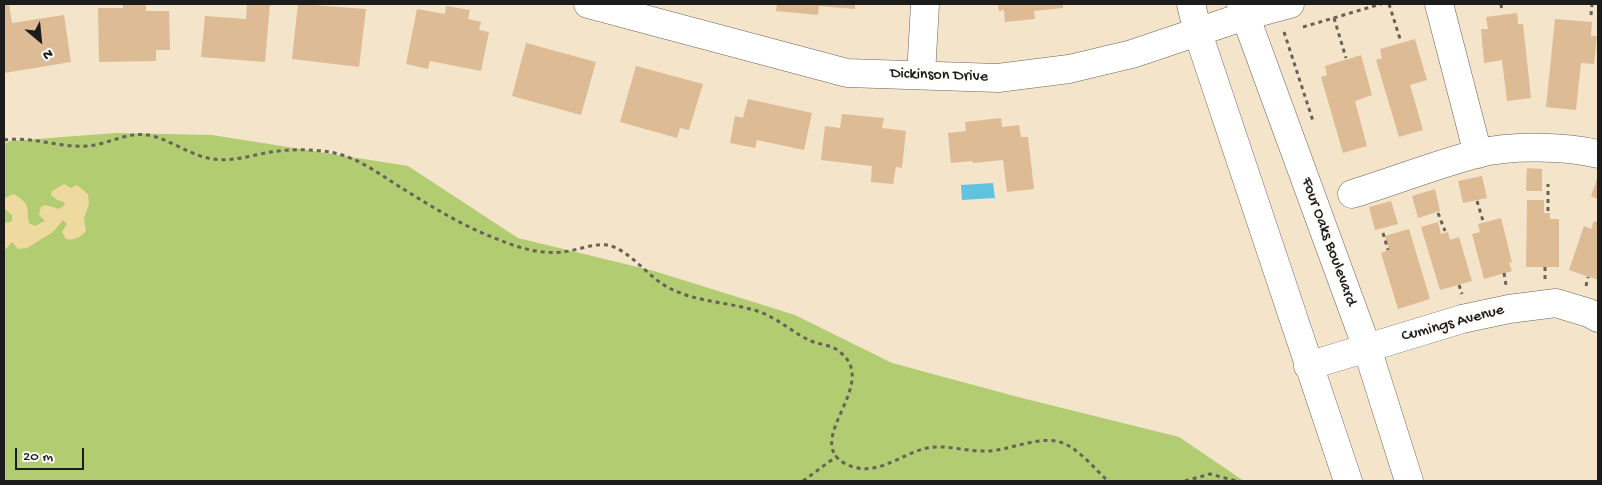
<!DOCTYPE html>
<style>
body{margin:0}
#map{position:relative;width:1602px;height:485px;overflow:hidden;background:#f4e4ca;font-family:"Gochi Hand",sans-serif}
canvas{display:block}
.frame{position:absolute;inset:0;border:5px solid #1c1c1c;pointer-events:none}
.north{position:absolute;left:15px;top:15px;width:50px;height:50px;-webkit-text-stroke:4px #fdfcf7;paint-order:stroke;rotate:152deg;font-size:14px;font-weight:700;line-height:20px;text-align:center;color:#1c1c1c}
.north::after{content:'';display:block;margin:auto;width:18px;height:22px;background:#1c1c1c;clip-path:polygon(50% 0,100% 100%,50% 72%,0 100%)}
.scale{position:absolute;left:15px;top:448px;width:69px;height:22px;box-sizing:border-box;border:2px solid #1c1c1c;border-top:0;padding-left:6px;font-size:15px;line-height:18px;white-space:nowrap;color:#1c1c1c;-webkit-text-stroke:4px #fdfcf7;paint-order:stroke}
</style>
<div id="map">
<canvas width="1602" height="485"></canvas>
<div class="frame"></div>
<div class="north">N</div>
<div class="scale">20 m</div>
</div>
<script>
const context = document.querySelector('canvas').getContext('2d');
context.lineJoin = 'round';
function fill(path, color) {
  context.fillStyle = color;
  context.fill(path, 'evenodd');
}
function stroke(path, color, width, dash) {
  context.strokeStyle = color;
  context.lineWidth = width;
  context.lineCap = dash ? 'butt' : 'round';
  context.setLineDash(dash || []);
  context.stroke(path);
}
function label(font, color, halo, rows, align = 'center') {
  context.font = font + ' "Gochi Hand",sans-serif';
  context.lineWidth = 4;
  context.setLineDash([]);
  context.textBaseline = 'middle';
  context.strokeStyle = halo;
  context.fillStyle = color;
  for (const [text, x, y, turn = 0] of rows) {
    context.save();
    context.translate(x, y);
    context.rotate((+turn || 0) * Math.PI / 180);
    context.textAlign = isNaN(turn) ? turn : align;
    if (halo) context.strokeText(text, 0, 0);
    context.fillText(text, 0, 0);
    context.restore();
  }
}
fill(new Path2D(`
 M116,133L212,135L408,166L518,238L654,271L795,315L892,363L1018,397L1179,437L1244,481H4V144L10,141Z`), '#b2cc71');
fill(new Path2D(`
 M64,184L71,188L77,185L88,194L89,204L84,218L86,231C81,237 74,241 66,239L62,232L67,224L63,220L53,232L27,248L18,249L12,242L4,251V223L10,222L12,220V215L4,208V198L14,194C31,206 26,203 29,223L35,226L45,221L39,215L41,207L45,205L59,209L65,205L64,202L57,200L51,195L52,191Z`), '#eeda9e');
fill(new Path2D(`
 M993,183L995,198L962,200L961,185Z`), '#61c2df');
fill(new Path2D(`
 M4,4H9L12,23L64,15L71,62L4,73Z
 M123,4H146V11H169L170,50H156V61L99,62L98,8H123Z
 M247,4H270L265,62L201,57L205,16L246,19Z
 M298,4L366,9L359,67L292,59Z
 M777,4H855V9L819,6L818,15L776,11Z
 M998,4H1063V8L1034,11L1035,19L1005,22L1004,10L999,11Z
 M446,6L470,10L468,19L481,22L479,30L489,32L481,71L430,61L428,69L406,64L417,9L445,14Z
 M1517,13L1518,24H1523L1531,98L1507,101L1502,60L1484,63L1481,29H1488L1486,17Z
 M1555,19L1592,22L1591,36H1597L1594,64L1581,63L1576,110L1546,107Z
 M1415,39L1427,80L1410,85L1423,130L1399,137L1376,60L1382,58L1380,49Z
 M526,43L596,62L581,115L512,96Z
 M1361,55L1372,95L1355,101L1367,146L1343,153L1321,77L1327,75L1325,66Z
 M636,66L703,84L689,130L680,128L677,138L620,122Z
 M748,99L812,113L804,150L757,140L755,148L730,143L735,116L743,118Z
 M842,114L884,118L882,128L906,131L902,168L896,167L893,184L871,182L872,166L821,160L825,126L840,128Z
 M1001,118L1002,127L1019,125L1021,137H1028L1034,189L1007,192L1003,160L973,163L972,161L951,163L948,133L966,131L965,122Z
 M1527,168L1542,169V191H1526Z
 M1482,176L1487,198L1463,203L1458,181Z
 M1598,176V199L1591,196Z
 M1435,189L1440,211L1418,218L1412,196Z
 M1527,200H1544V213H1550V219H1559V267H1526Z
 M1391,201L1398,224L1375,230L1369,207Z
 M1501,218L1512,262L1509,263L1512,271L1484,279L1472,234L1480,232L1478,224Z
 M1594,221L1598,222V280L1569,270L1584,226L1591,229Z
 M1438,222L1441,234L1448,232L1450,240L1459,237L1472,281L1440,290L1421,227Z
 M1409,229L1430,299L1398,309L1381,253L1389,250L1385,236Z`), '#ddbb95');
const minor = new Path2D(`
 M588,4L847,73L998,78L1069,69L1132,54L1245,16L1290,4
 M1191,4L1198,33L1348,481
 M1241,4L1367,348L1409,481
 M1439,4L1478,154
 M921,75L925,4
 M1352,194C1394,181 1435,165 1476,154C1510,145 1565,146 1598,154
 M1308,366L1462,319L1509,309L1556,303L1589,313L1598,318`);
stroke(minor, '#686259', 29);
stroke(new Path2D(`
 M1389,4L1401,42
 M1501,4L1502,11
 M1591,15L1592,4
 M1334,18L1346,58
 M1303,27L1381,4
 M1284,32L1313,121
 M4,140C33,136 59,148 88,146C110,144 129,130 152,136C173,141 191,156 213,159C232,162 253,155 271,152C290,149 311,149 330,152C357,157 378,173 400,187C426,203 453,220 480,232C506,243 533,255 562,252C576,251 593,243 607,245C630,249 649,279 671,289C700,303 731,302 760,312C779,319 793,333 811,341C821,345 833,345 841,353C880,385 801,441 846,464C875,479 900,454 927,448C946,444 967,452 986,451C1012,451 1045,431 1069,446C1083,454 1096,470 1108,481
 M1477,201L1483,221
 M1548,211V184
 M1438,213L1445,231
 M1383,233L1388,250
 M1545,267V281
 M1504,273L1506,285
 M1459,285L1462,294
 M1586,286L1588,277
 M803,481L837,456
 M1185,481L1210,474L1236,481`), '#686259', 3, [4, 4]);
stroke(minor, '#fff', 28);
label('16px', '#1c1c1c', '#fdfcf7', [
 ["Dickinson Drive",939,76,2],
 ["Four Oaks Boulevard",1328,242,70],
 ["Cumings Avenue",1453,324,-15]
]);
</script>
